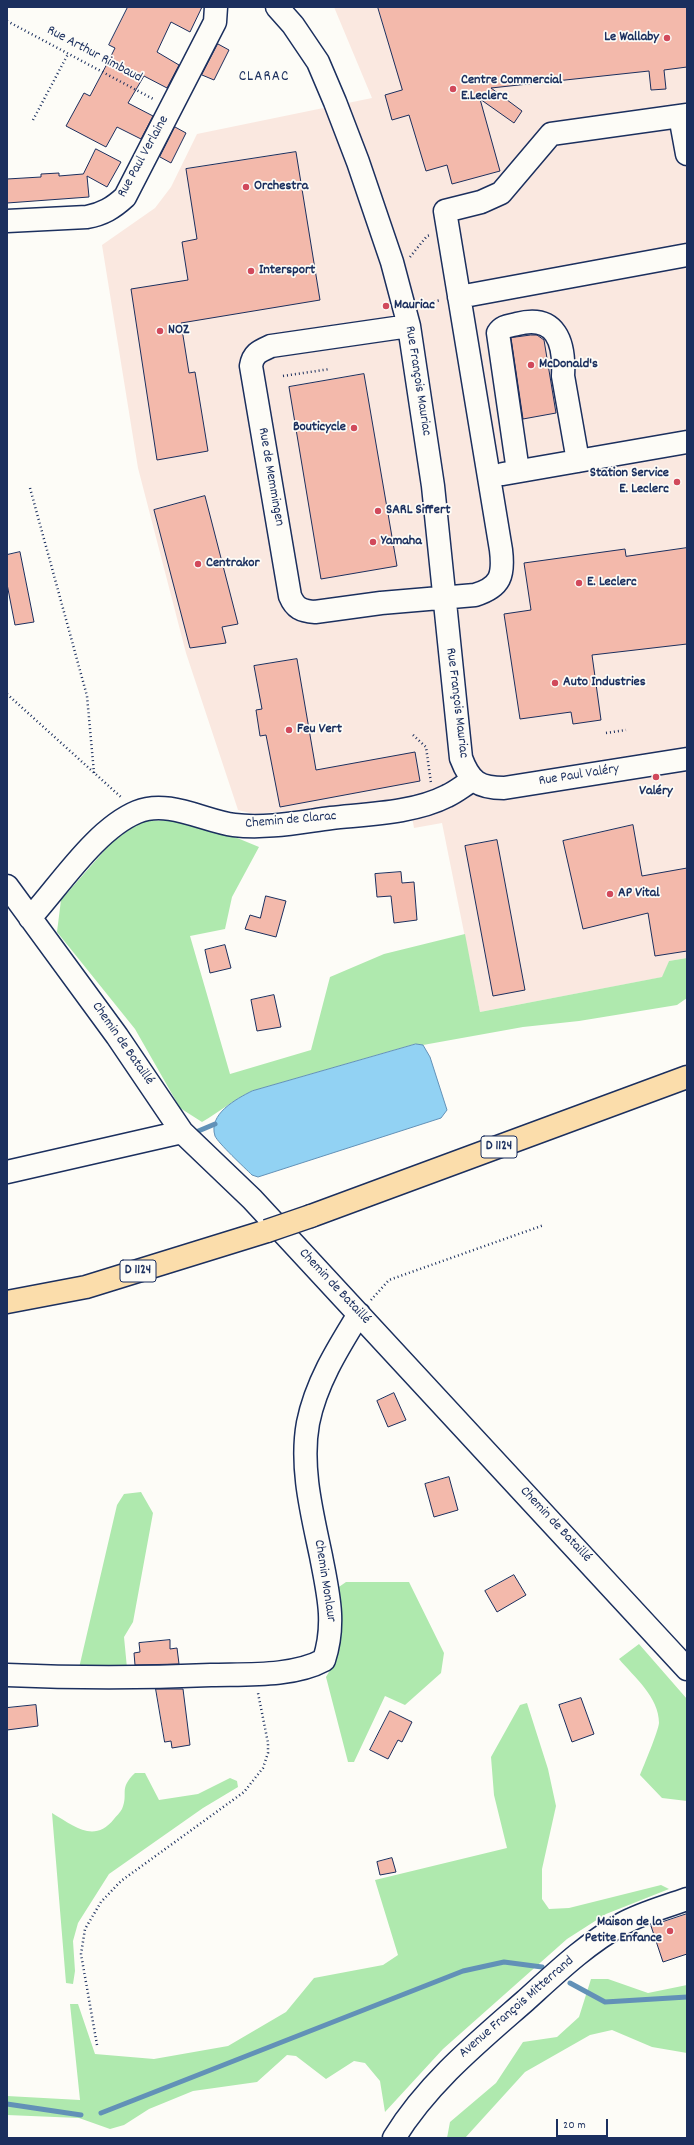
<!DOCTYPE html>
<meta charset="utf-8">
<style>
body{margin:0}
#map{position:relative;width:694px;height:2145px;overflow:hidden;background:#fdfcf7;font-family:Dekko,sans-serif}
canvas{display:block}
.frame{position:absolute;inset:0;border:8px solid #1b2f5e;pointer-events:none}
.scale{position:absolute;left:556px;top:2119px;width:52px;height:18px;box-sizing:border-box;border:2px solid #1b2f5e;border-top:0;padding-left:5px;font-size:12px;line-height:14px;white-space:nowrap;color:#1b2f5e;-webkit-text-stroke:3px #fdfcf7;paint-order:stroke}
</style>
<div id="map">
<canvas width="694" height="2145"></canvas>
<div class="frame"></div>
<div class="scale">20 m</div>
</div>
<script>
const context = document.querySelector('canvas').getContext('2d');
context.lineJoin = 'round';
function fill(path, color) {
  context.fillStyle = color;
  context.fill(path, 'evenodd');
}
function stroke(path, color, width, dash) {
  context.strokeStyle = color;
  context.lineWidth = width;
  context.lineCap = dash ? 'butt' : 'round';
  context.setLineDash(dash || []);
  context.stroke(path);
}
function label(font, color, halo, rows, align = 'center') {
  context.font = font + ' Dekko,sans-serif';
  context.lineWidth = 3.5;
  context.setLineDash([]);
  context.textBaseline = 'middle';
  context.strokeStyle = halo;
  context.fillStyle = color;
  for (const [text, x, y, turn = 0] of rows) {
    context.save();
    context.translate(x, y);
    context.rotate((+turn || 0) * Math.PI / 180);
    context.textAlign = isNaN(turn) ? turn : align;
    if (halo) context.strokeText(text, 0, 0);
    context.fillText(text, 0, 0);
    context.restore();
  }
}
fill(new Path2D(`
 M334,7H687V958L669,961L663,977L480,1012L442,823L414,828L409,800L254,814L238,810L186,653L138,468L102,245L155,208L171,187L197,134L372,98Z`), '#fae8e0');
fill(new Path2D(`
 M180,820L230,835L259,847L232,897L225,929L190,936L230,1074L311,1050L330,977L384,954L465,934L480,1012L662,977L669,961L687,958V998L677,1005L579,1021L523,1027L423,1045L415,1044L252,1091C233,1100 219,1112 202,1122L180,1108L135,1029L57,932L61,900L111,843L130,829L145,821Z
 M141,1492L153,1513L133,1622L124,1637L127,1668H79L117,1505L124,1494Z
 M346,1582H409L444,1653L441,1673L405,1705L385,1696L354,1762H348L326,1677C347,1645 340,1624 336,1589Z
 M639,1644L687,1699V1801L662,1798L640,1775C644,1765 658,1732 659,1723C659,1697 634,1677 619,1659Z
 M527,1703L548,1769L556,1806L542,1869V1899L549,1909L569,1908L661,1885L669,1889L606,1914L567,1939L443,2049L385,2112L380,2081L365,2063L354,2061L326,2079L296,2056L287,2055L257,2082L193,2091L149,2109L124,2125L110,2129L79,2118L7,2115V2096L80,2100L70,2004H78L95,2054L154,2059L228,2046L286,2012L314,1978L383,1965L398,1955L375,1880L507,1848L494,1795L491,1757L520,1705Z
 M135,1773H145L159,1800L198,1794L230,1778L237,1781L238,1787L203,1808L109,1874L78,1923L73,1941L75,1971L73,1984L66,1983L52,1813C74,1826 94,1844 114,1819C116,1816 120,1813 122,1809C129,1793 118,1789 135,1773Z
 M591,1979H608L648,1993L687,1985V2053L652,2047L612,2030L590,2035L525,2072L465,2138H447L450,2122L496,2083L523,2042L557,2037L579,2017Z`), '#afe9ae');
const water = new Path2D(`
 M416,1044L423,1045L430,1057L447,1110L441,1118L258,1177L252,1175C245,1168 218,1143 215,1136C208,1114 236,1099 252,1091Z`);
fill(water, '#92d2f3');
stroke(water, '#6291b7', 1);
stroke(new Path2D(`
 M196,1132L215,1124
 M570,1983L605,2002L687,1997
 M7,2104L81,2115
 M101,2113L463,1971L504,1962L542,1967`), '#6291b7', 5);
const building = new Path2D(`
 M128,7H202L190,32L171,22L157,52L179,65L167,88L144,76L128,103L153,116L141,139L117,127L106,147L66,126L84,93L90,96L108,62L115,48L109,45Z
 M378,7H687V67L664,70L666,89L651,90L649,71L491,88L522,111L514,123L480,99L500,171L452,184L447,165L426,171L409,115L392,120L385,95L402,90Z
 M218,44L229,50L214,80L202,75Z
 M175,127L186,133L171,163L160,157Z
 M96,149L121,162L107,187L87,176L89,197L7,203V179L41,177V174L59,173V176L83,174Z
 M296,152L320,300L181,323L189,373L195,372L208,451L157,460L131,289L188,280L182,242L197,239L186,169Z
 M531,335H537L544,340L556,413L523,419L511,338Z
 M364,374L397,566L321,579L289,387Z
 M205,496L238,624L222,627L226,643L190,648L154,510Z
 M687,548V644L592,655L601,720L573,724L571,712L520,719L504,614L531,610L524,563L625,549L626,556Z
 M20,552L34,622L15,625L7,584V555Z
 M297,659L316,770L415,752L420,781L280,807L266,735L260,736L256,710L262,709L254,666Z
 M633,825L642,876L687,868V951L655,956L648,913L583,929L563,841Z
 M497,840L525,990L493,996L465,846Z
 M401,872L402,883L414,882L417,920L394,923L391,896L377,897L375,874Z
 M266,896L286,901L276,937L245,929L250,915L260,918Z
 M225,945L231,968L210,973L205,950Z
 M274,995L281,1027L257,1031L251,1000Z
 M394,1393L406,1420L388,1427L377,1401Z
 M449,1477L458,1510L434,1517L425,1484Z
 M514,1575L526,1595L497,1612L485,1591Z
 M170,1640V1649L177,1648L179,1664L135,1665L134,1653L140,1652L139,1643Z
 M156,1689H183L190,1745L172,1748L171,1741L165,1742Z
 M581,1698L594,1734L572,1742L559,1705Z
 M36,1705L38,1726L7,1730V1708Z
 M390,1711L412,1722L402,1742L398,1740L388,1759L370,1750Z
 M392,1858L396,1872L380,1875L377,1862Z
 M687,1914V1954L663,1962L651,1926Z`);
fill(building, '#f3b9ab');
stroke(building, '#1b2f5e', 1);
const minor = new Path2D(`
 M277,7L293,25L318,62L335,102L358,162L392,262L409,326L433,486L461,758C470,782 479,788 504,788L687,759
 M680,116L687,154
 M7,221L87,217C103,214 113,208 125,197L215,22L216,7
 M459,297L687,255
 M409,326L271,346C260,351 253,353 251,366L290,596C295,608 301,611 315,612L381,603L475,595C501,587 504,575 501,550L445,211L481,202L501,193L551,134L687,115
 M518,471L498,333C502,326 509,326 517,324C556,314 565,342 563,376L578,461
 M503,474L687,442
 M7,886L117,1036L182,1132L252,1199L687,1669
 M30,918C60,885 96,829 137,812C168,799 204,821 234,825C266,829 300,822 331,818C368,814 414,813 447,796C456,792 464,785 473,780
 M7,1172L182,1132
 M7,1675C75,1678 143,1678 211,1675C246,1674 293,1677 324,1660C336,1623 328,1593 321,1556C312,1513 300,1467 308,1423C316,1383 338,1348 359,1314
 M394,2138C428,2083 477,2043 525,2001C556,1973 586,1944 622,1924C642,1913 665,1907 687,1899`);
const highway = new Path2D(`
 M311,1216L687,1077
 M7,1302L86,1287L267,1231`);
stroke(minor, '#1b2f5e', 25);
stroke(highway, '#1b2f5e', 25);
stroke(new Path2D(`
 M7,21L155,100
 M33,120L68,54
 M410,257L427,236L430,235
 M422,304L441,300
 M283,376L330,369
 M30,488L87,696L94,773
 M7,694L122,798
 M606,733L626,730
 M413,735L426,747L431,783
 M371,1300L389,1280L544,1225
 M97,2045L81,1954L85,1929L101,1902L121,1881L244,1792L263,1768L268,1753V1743L258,1693`), '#1b2f5e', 2.5, [1, 3]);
stroke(minor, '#fdfcf7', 22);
stroke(highway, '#fbddab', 22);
const highwayBridge = new Path2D(`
 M267,1231L311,1216`);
stroke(highwayBridge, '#1b2f5e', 25, []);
stroke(highwayBridge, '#fbddab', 22);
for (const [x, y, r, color] of [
 [667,38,4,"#d1495b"],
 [453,89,4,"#d1495b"],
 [246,187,4,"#d1495b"],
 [251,271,4,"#d1495b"],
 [386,306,4,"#d1495b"],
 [160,331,4,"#d1495b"],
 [531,365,4,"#d1495b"],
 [354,428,4,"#d1495b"],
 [677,482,4,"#d1495b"],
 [378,511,4,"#d1495b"],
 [373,542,4,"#d1495b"],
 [198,564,4,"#d1495b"],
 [579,583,4,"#d1495b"],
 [555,683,4,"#d1495b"],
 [289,730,4,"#d1495b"],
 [656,777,4,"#d1495b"],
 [610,894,4,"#d1495b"],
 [670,1931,4,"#d1495b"]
]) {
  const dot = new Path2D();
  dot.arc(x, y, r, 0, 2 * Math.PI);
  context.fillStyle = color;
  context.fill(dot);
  stroke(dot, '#fdfcf7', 1.5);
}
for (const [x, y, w] of [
 [499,1147,36],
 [138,1271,36]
]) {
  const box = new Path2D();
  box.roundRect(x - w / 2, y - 11, w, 22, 3);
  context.fillStyle = '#fdfcf7';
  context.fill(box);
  stroke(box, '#1b2f5e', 1);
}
label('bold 13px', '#1b2f5e', null, [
 ["D 1124",499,1147],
 ["D 1124",138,1271]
]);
label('bold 14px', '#1b2f5e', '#fdfcf7', [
 ["Le Wallaby",659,38,"right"],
 ["Centre Commercial",461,81],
 ["E.Leclerc",461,97],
 ["Orchestra",254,187],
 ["Intersport",259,271],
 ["Mauriac",394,306],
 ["NOZ",168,331],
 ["McDonald's",539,365],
 ["Bouticycle",346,428,"right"],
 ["Station Service",669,474,"right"],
 ["E. Leclerc",669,490,"right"],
 ["SARL Siffert",386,511],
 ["Yamaha",381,542],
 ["Centrakor",206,564],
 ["E. Leclerc",587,583],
 ["Auto Industries",563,683],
 ["Feu Vert",297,730],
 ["Valéry",656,792,"center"],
 ["AP Vital",618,894],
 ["Maison de la",662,1923,"right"],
 ["Petite Enfance",662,1939,"right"]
], 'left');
label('14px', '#1b2f5e', '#fdfcf7', [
 ["Rue Arthur Rimbaud",94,55,28],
 ["Rue Paul Verlaine",144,157,-61],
 ["Rue François Mauriac",417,381,81],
 ["Rue de Memmingen",270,477,80],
 ["Rue François Mauriac",456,703,83],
 ["Rue Paul Valéry",579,776,-9],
 ["Chemin de Clarac",291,821,-5],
 ["Chemin de Bataillé",122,1044,55],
 ["Chemin de Bataillé",334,1287,47],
 ["Chemin de Bataillé",555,1525,47],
 ["Chemin Monlaur",324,1581,81],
 ["Avenue François Mitterrand",517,2008,-41]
]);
context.letterSpacing = '1px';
label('15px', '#1b2f5e', '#fdfcf7', [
 ["CLARAC",264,78]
]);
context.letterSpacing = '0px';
</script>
